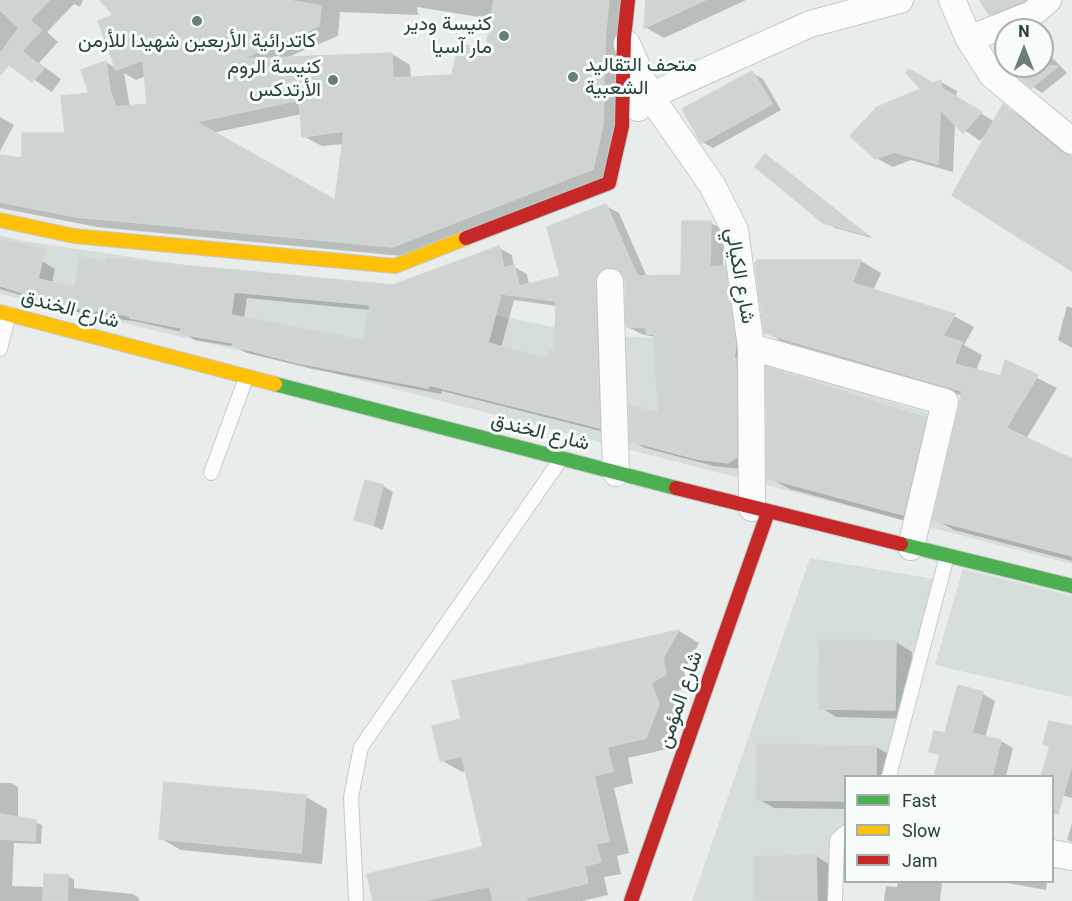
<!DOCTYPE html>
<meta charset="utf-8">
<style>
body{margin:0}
#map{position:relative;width:1072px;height:901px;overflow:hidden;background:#e8edeb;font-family:Roboto,sans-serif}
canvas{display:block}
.legend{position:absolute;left:844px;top:775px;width:210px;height:108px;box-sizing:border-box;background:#f7fbf9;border:2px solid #a3b1ad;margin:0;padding:8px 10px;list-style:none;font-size:18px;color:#24423a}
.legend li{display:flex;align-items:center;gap:12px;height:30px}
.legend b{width:30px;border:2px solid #a3b1ad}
.north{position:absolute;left:994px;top:18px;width:60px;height:60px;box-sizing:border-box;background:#f7fbf9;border:2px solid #a3b1ad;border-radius:50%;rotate:0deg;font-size:16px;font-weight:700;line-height:24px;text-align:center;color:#24423a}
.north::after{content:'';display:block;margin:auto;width:21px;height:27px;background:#697e78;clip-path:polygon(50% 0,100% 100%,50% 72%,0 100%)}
</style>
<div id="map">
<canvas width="1072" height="901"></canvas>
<ul class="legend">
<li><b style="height:8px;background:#4caf50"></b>Fast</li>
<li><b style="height:8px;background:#ffc107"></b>Slow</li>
<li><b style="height:8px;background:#c62828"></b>Jam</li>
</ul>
<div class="north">N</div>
</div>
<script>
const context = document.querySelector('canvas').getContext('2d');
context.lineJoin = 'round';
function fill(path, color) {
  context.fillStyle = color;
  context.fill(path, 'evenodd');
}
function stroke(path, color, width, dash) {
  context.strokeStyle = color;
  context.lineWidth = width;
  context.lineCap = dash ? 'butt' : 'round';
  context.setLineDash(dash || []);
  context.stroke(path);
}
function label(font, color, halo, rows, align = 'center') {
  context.font = font + ' Roboto,Vazirmatn,sans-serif';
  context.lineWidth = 6;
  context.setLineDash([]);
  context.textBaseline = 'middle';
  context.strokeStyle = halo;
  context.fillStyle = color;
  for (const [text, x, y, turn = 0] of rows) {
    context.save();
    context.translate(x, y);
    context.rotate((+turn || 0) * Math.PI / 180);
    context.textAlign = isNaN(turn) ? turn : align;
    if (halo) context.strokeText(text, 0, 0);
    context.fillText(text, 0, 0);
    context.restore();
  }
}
fill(new Path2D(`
 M0,235L23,241L213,269L493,315L595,335L736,342L775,366L1072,457V564L317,369L0,294Z
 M810,558L935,579L888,776H846L845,827L834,901H692Z
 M963,569L1072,596V697L935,665Z`), '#d6dedb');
fill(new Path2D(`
 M0,0H83L80,7L74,4L47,32L58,42L39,63L61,79L52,92L0,56Z
 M102,0H631L611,179L412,257L97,227L0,208V156L23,160L66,135L92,95L106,62L117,69L116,15ZM417,7L492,19L487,51L453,77L411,79L410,65L392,54L286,58L338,36L340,12L418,15ZM124,73L136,80L146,76L149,105L130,107ZM302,114L303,136L322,146L344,144L337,203L212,133Z
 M646,0H746L664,38L645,27Z
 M982,0H1061L1045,12L1011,26L990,14Z
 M1042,47L1067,73L1042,93L1032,86L1011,66H1042Z
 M752,73L763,79L781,110L713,148L702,142L684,110Z
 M941,82L957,91L956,98L995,122L1004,106L1023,117L1072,156V270L988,132L980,141L955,123L953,172L911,160L893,167L876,158L934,85Z
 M0,117L14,125L0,151Z
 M765,156L776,162L872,238L835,228L824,221Z
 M606,206L619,213L647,277H683L711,223L724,230L723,268L738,275L742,469L714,466L645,448L631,440L659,415L655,337L641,334L628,327L624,274L615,277L612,434L442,391L441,394L312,369L247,353L237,347L195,340L182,332L139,322L84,314L0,289V251L42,261L55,269L52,283L75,289L107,264L394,286L499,248L512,255L514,267L527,274L529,285L562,277ZM247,298L370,310L365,341L244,319ZM514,300L557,306L556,353L550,361L501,348Z
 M861,261L881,273L873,291L954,316L974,327L964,345L982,355L976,371L1002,378L1006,362L1057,388L1026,439L1072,461V561L954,530L935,519L963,396L786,344L766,332L758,262Z
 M1067,306L1072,308V348L1058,340Z
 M925,419L946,431L924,526L790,489L768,477Z
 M383,486L393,492L383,530L356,519Z
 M679,631L699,643L684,671L687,686L671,695L679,717L667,749L628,758L633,783L614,788L629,853L617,856L621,874L604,877L608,895L582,901H375L485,848L467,771L462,772L441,760L463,720L454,682Z
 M896,642L912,652L911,719L837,717L821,708Z
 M959,687L983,694L995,701L985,738L1001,741L1013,748L1006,776H935L941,756L931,751L946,735Z
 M1072,728V798L1052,793L1051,747L1045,744Z
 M876,747L892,756L891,776H846V809L774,808L758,799Z
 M0,783H11L18,787V816L42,825L41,844L14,843L12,886L45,887L68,876L74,880V888L133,894L139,898V901H0Z
 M165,783L306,797L327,809L322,864L181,850L160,838Z
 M1072,823V842L1067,840Z
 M816,856L832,866L833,901H756Z
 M898,882H942L940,901H884L886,886L897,887Z
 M1002,882H1047L1046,890Z`), '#0003');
const building = new Path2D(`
 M0,0H49L30,20L41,30L22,51L44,68L32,82L9,65L0,75V54L19,28L0,10Z
 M100,0H286L321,6L319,26L241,59L392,53L393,78L452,75L459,44L486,49L494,0H609L605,38L603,124L593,169L392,247L77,217L0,202V155L22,158V133H65L61,96L89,93L81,70L106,61L110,91L116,107L147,104L143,60L116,70L98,21L113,15ZM299,100L302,137L344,131L335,200L196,122Z
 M646,0H705L644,28Z
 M980,0H1025L989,15Z
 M1005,66H1058L1031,88Z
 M909,69L933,83L941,80V88L982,112L963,133L940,109L938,164L894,152L875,159L850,136L877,107L921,89L906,73Z
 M752,71L772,104L701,143L682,109Z
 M1003,104L1062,153L1072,156V271L952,195Z
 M765,154L867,235L823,223L755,167Z
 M606,204L637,276L681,275L682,221H711L710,267L725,266L736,348L734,357L736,358L737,457L728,463L697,459L630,441L629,405L658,413L654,334H647L646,327H626L625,281L617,269H603L595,282L600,428L429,385L428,388L298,363L232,346L233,343L180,334L181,328L130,318V316L70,307L0,286V239L45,249L38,279L74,287L81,256L106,262V258L393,285L499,246L504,268L514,265L519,286L560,276L547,227ZM234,292L370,305L363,340L231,315ZM501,294L556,301L555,351H548V359L488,343Z
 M757,260H861L852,283L955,314L943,336L962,342L954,364L1001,376L1005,360L1038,375L1006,428L1072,459V556L933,520L962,391L764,333L755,264Z
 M766,367L926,418L903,515L767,478Z
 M365,480L383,485L373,525L354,520Z
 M679,630L663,658L666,674L651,683L659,704L646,738L607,747L613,771L594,776L609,841L596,844L601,862L584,866L588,883L526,898L527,901H493L490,886L422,901H373L367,874L483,847L462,756L440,761L432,726L461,719L452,681Z
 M820,640L896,641L895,710L819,709Z
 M958,685L983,692L972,733L1001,740L992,777H934L940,754L929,752L934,731L945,733Z
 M1049,721L1072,726V764L1058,814H1053V777H1041L1050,746L1043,744Z
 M757,744L876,746V777H846V801L756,800Z
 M164,782L306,795L301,853L159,839Z
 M0,814L36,820L35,841L0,839Z
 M816,855L817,901H754L753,857Z
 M44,874L68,875L67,901H43Z`);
fill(building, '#cfd4d2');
stroke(building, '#d1d6d4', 1.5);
const lane = new Path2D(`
 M0,349L9,314
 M211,473L246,378
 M889,776L947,556
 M356,898L351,797L361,747L561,459
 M835,901L837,840L846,832`);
const street = new Path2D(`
 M952,0L969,39L992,75L1072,141
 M969,39L1032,14L1048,0
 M627,44L650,96L712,185L735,230L751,347L752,508
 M638,108L650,96L810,24L900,0
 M610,282L616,473
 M751,347L945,402L911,547
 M1052,853L1072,857`);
const fast = new Path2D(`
 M275,384L676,488
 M901,544L1072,586`);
const slow = new Path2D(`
 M0,220L74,236L395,266L466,238
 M0,312L275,384`);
const jam = new Path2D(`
 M466,238L609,183L622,126L624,38L628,0
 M676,488L901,544
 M631,901L768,512`);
stroke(lane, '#c5cac8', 16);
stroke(street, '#c5cac8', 28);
stroke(fast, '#c3cbc8', 16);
stroke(slow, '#c3cbc8', 16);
stroke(jam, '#c3cbc8', 16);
stroke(lane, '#fcfcfc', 14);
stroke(street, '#fcfcfc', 26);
stroke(fast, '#4caf50', 14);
stroke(slow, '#ffc107', 14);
stroke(jam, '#c62828', 14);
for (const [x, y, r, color] of [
 [197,21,6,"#697e78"],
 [504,36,6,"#697e78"],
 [573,77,6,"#697e78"],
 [333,80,6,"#697e78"]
]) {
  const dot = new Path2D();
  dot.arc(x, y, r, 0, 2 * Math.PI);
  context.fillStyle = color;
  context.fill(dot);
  stroke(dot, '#f7fbf9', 2);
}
label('20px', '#24423a', '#f7fbf9', [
 ["كنيسة ودير",492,25],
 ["مار آسيا",492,48],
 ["كاتدرائية الأربعين شهيدا للأرمن",197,42,"center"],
 ["متحف التقاليد",585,66,"left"],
 ["الشعبية",585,89,"left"],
 ["كنيسة الروم",321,68],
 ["الأرتدكس",321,91]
], 'right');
label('20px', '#24423a', '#f7fbf9', [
 ["شارع الكيالي",739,276,80],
 ["شارع الخندق",70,310,15],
 ["شارع الخندق",540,433,14],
 ["شارع المؤمن",681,700,-71]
]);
</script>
